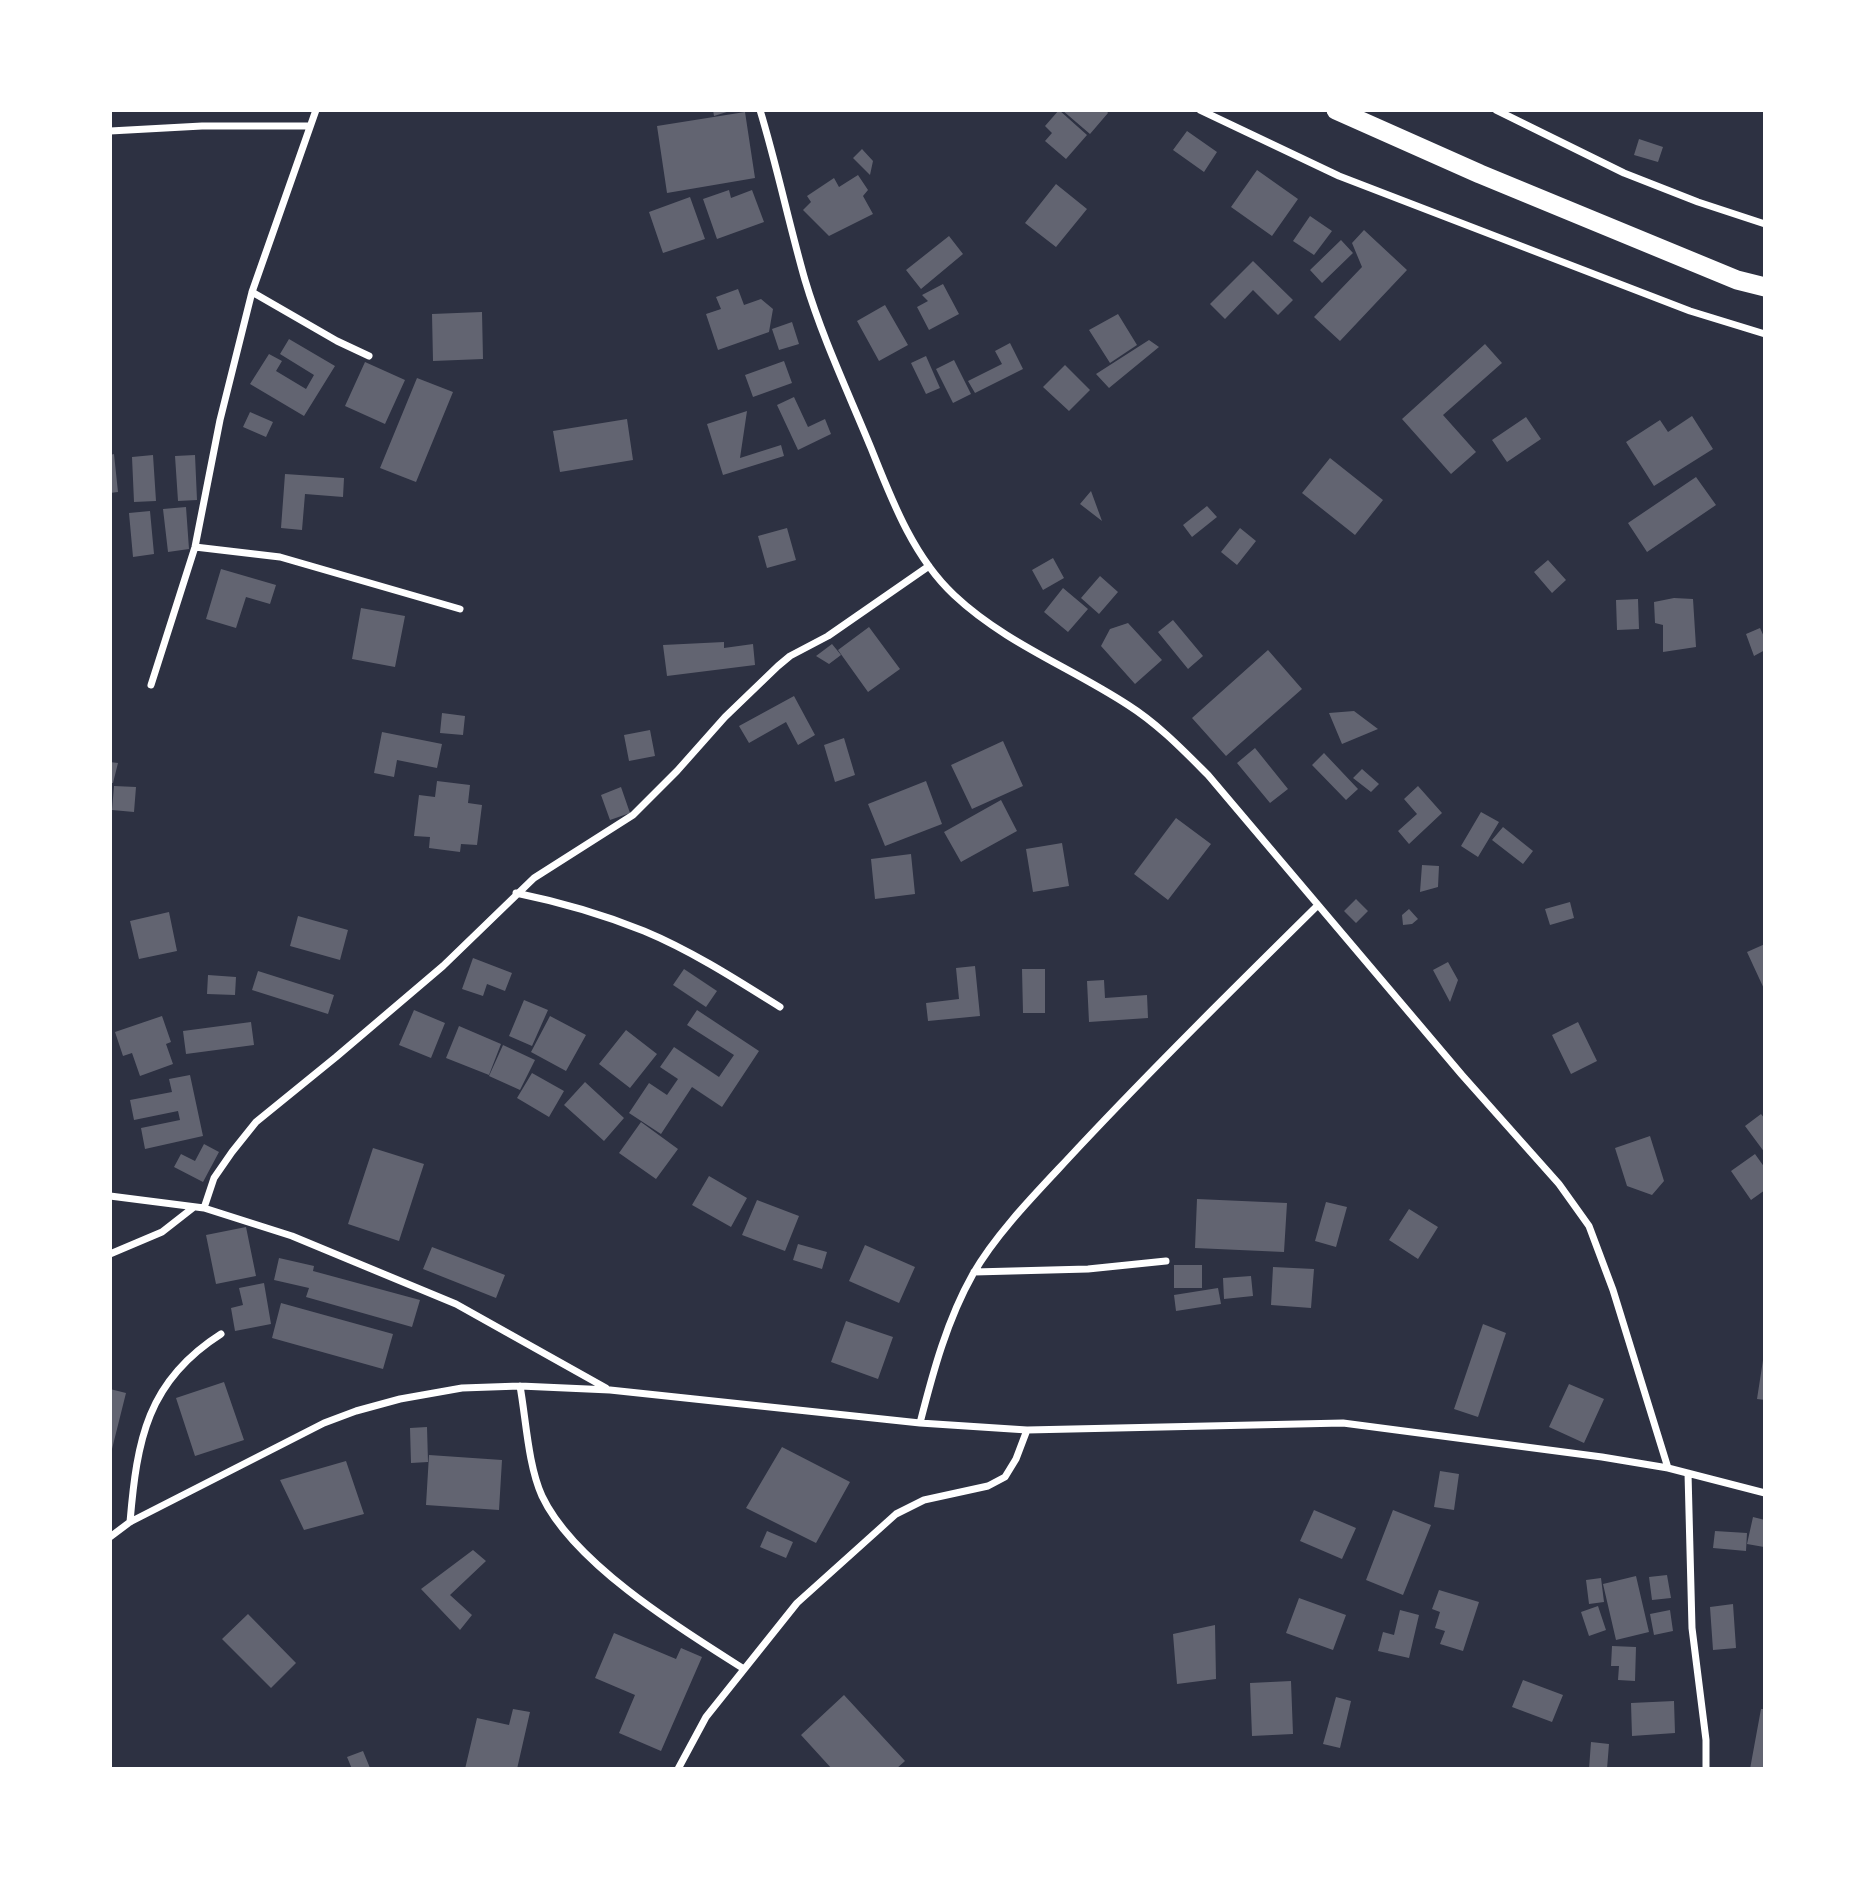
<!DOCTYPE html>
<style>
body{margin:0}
#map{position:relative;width:1875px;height:1879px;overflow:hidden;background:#2d3142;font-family:Cabin,sans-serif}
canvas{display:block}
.frame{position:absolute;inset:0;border:112px solid #fff;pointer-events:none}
</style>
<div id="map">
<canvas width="1875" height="1879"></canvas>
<div class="frame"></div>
</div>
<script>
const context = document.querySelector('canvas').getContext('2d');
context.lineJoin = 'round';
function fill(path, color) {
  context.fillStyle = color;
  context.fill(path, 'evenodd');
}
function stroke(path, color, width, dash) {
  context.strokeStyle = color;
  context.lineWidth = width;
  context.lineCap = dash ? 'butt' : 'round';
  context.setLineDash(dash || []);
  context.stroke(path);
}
fill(new Path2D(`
 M713,110H730V111L714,116Z
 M1059,110L1087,135L1066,159L1045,141L1052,133L1045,126Z
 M1062,110H1106L1108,113L1090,134Z
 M745,112L755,178L667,193L657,126Z
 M1187,131L1217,152L1204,172L1173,150Z
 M1639,139L1663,147L1658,162L1634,155Z
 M862,149L873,161L870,175L853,158Z
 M1257,170L1298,199L1272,236L1231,207Z
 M858,175L868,190L863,196L873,214L829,236L803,210L811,202L807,196L834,178L839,187Z
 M1056,184L1087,209L1056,247L1025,223Z
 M729,190L731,198L752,190L764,222L717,239L703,199Z
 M690,197L705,239L663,253L649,212Z
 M1310,216L1332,231L1314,255L1293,241Z
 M1364,230L1407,270L1340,341L1314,317L1362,267L1352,243Z
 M949,236L963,254L921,289L906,270Z
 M1341,240L1353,253L1322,283L1310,270Z
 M1253,261L1293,300L1278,315L1253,290L1225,319L1210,304Z
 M943,284L959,314L929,330L917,307L928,301L922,295Z
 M738,289L744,305L761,299L773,309L769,332L718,350L706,314L721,309L716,297Z
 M885,305L908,345L879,361L857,321Z
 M482,312L483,359L433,361L432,314Z
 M1118,314L1137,345L1110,363L1089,330Z
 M792,322L799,344L779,350L772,329Z
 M289,339L335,366L304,416L250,384L269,354L282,361L276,371L306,389L314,375L280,354Z
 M1149,340L1159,347L1109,388L1096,374Z
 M1010,343L1023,369L975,393L968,381L1002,364L995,351Z
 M1485,344L1502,363L1443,415L1476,452L1451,474L1402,419Z
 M926,356L940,388L926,394L911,363Z
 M954,360L971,394L953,403L936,369Z
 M784,361L792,383L753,397L745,375Z
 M365,362L405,380L385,424L345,406Z
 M1065,365L1090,390L1069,411L1043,387Z
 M417,378L453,392L416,482L380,468Z
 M794,397L808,427L825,419L831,434L798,450L777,405Z
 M747,411L740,458L781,445L784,456L723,475L707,424Z
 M250,412L273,422L266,437L243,427Z
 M1692,416L1713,449L1654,486L1626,442L1660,420L1668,432Z
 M1526,417L1541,439L1507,462L1492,440Z
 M627,419L633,460L560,472L553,431Z
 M114,454L118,492L110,493V455Z
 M153,455L156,501L134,502L132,457Z
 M195,455L197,500L178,501L175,456Z
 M1330,458L1383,500L1355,535L1302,493Z
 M285,474L344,478L343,497L305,494L302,530L281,528Z
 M1696,477L1716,505L1647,552L1628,523Z
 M1091,491L1102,521L1080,504Z
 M1207,506L1217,517L1192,537L1183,525Z
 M186,507L189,549L168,552L163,509Z
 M150,511L154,554L133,557L129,513Z
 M787,528L796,560L767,568L758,536Z
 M1240,528L1256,541L1237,565L1221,552Z
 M1053,558L1064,578L1043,590L1032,570Z
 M1548,560L1566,580L1552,593L1534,572Z
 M221,569L276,585L270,604L246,597L236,628L206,619Z
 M1100,576L1118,592L1099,614L1081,598Z
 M1063,588L1088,609L1068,632L1044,612Z
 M1674,598L1693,599L1696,647L1663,652V625L1655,623L1654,602Z
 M1638,599L1639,629L1617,630L1616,600Z
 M361,608L405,616L395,667L352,659Z
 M1173,620L1203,656L1188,669L1158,632Z
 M1128,623L1162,660L1135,684L1101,646L1110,629Z
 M869,627L900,669L868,692L838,650Z
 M1760,628L1765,639V650L1754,656L1746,634Z
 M724,642V648L753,644L755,665L667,676L663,645Z
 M832,644L841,655L829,664L816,656Z
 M1268,650L1302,689L1226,756L1192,718Z
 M794,696L815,735L798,745L786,722L749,743L739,726Z
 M1354,711L1378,729L1342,744L1329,713Z
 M442,713L465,716L463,735L440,733Z
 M650,730L655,756L629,761L624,735Z
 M382,732L442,744L437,768L397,760L394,777L374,773Z
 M844,738L855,775L835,782L824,745Z
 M1003,741L1023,786L972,809L951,765Z
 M1255,748L1288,789L1270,803L1237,763Z
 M1324,753L1358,789L1346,800L1312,765Z
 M110,762L118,763L113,783H110Z
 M1362,769L1379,784L1371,792L1353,778Z
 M437,781L470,785L468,803L482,805L477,845L461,844L460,852L429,848L430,837L414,836L419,795L435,797Z
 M926,781L942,824L885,846L868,804Z
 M114,786L136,787L134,812L112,810Z
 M1418,786L1442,813L1409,844L1398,831L1417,814L1404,799Z
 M621,787L630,813L610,820L601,795Z
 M1001,800L1017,831L961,862L944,832Z
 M1481,812L1499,822L1478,857L1461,846Z
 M1176,818L1211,844L1168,900L1134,874Z
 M1503,827L1533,851L1523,864L1492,840Z
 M1062,843L1069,886L1033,892L1026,849Z
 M911,854L915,894L875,899L871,859Z
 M1422,865L1439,866L1438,887L1420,892Z
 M1356,899L1368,911L1356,923L1344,911Z
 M1570,902L1574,918L1550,925L1545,909Z
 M1409,909L1418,919L1412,924L1403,925L1402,915Z
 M169,912L177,951L139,959L130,921Z
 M298,916L348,930L340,960L290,946Z
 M1765,944V991L1747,952Z
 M473,958L512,973L505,991L487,984L483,996L462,989Z
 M1448,962L1458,980L1450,1002L1433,970Z
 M975,966L980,1016L928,1021L926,1003L959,999L956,968Z
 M684,969L717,991L706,1007L673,985Z
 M1022,969H1045V1013H1023Z
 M258,971L334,995L328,1014L252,990Z
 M208,975L236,977L235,995L207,994Z
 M1104,980L1105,998L1147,995L1148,1018L1089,1022L1087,981Z
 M524,1000L548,1010L532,1046L509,1036Z
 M414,1010L445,1023L431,1058L399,1045Z
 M697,1010L759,1051L722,1107L692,1087L661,1134L629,1113L649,1083L667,1095L678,1079L660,1067L674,1047L719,1077L734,1055L687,1025Z
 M162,1016L171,1042L166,1044L173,1064L140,1076L132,1053L123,1056L115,1032Z
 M550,1016L586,1035L566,1071L531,1052Z
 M251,1022L254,1045L186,1054L183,1031Z
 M1578,1022L1597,1061L1571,1074L1552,1035Z
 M459,1026L501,1044L489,1075L446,1058Z
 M626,1030L657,1054L630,1088L599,1064Z
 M503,1045L535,1060L520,1090L489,1076Z
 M532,1073L564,1091L549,1117L517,1098Z
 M190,1075L203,1136L145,1149L141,1128L180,1120L178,1111L134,1120L130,1100L172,1092L169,1079Z
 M585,1082L624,1118L604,1141L564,1105Z
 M1761,1114L1765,1119V1153L1745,1126Z
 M641,1122L678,1149L656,1179L619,1153Z
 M1650,1136L1664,1181L1652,1195L1627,1186L1615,1148Z
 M204,1144L219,1152L203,1182L174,1167L181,1154L195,1161Z
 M373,1148L424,1164L399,1241L348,1224Z
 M1755,1154L1765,1168V1190L1751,1200L1731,1171Z
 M709,1176L747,1198L731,1227L692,1205Z
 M1197,1199L1287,1203L1284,1252L1195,1248Z
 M757,1200L799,1216L785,1251L742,1235Z
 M1326,1202L1347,1207L1336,1247L1315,1241Z
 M1409,1209L1438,1227L1418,1259L1389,1240Z
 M246,1227L256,1276L216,1284L206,1235Z
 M798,1244L827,1252L822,1269L793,1260Z
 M865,1245L915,1267L899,1303L849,1281Z
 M432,1247L505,1275L496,1298L423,1269Z
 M279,1258L314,1266L313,1271L420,1300L412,1327L306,1297L309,1288L274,1280Z
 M1174,1265H1202V1288H1174Z
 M1273,1267L1314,1269L1311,1308L1271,1305Z
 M1251,1276L1253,1296L1224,1299L1223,1278Z
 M264,1283L271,1324L235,1331L231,1308L243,1305L239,1288Z
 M1218,1288L1221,1304L1176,1311L1174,1295Z
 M281,1303L393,1334L383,1369L272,1338Z
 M846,1321L893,1337L878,1379L831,1362Z
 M1483,1324L1506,1333L1478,1417L1454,1409Z
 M1763,1360H1765V1400L1757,1399Z
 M224,1382L244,1440L195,1456L176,1398Z
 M1569,1384L1604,1399L1584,1443L1549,1427Z
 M110,1389L126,1393L111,1453H110Z
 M427,1427L428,1462L411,1463L410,1428Z
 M782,1447L850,1482L816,1543L746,1508Z
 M429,1455L502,1460L499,1510L426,1505Z
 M346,1461L364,1514L304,1530L280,1480Z
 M1440,1471L1459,1474L1454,1510L1434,1507Z
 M1314,1510L1356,1528L1342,1559L1300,1541Z
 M1393,1510L1431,1525L1403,1595L1366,1580Z
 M1753,1517L1765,1520L1764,1547L1747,1544Z
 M767,1531L793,1542L786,1558L760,1547Z
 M1715,1531L1747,1533L1746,1551L1713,1548Z
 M473,1550L486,1561L450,1595L472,1615L460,1630L421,1589Z
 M1667,1575L1671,1598L1652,1600L1649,1577Z
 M1636,1576L1649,1632L1616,1640L1603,1584Z
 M1601,1578L1604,1602L1589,1604L1586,1580Z
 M1439,1590L1479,1602L1463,1651L1440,1644L1445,1631L1435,1628L1440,1612L1432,1609Z
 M1299,1598L1346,1615L1333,1650L1286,1633Z
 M1733,1604L1736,1648L1713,1650L1710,1607Z
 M1598,1606L1606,1630L1589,1636L1581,1612Z
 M1400,1610L1419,1615L1409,1658L1378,1651L1383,1632L1394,1635Z
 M1670,1610L1673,1631L1654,1635L1650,1614Z
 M248,1614L296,1663L271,1688L222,1639Z
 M1215,1625L1216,1679L1177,1684L1173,1634Z
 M614,1633L676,1659L681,1648L702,1657L661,1751L619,1733L635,1695L595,1678Z
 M1612,1646L1636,1647L1635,1681L1618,1680L1619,1666H1611Z
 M1523,1680L1563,1695L1552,1722L1512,1707Z
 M1291,1681L1293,1734L1252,1736L1250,1683Z
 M844,1695L905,1761L896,1769H832L801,1735Z
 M1336,1697L1351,1701L1340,1748L1323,1744Z
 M1674,1701L1675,1733L1632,1736L1631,1703Z
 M513,1709L530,1712L517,1769H465L477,1718L509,1725Z
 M1761,1709H1765V1769H1750Z
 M1591,1742L1609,1744L1607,1769H1589Z
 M363,1751L370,1768L352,1769L347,1757Z`), '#626471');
stroke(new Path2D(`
 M760,110C777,166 789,224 805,280C822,337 848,392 871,448C891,498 913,557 954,595C1005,643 1070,667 1128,705C1158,724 1183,750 1208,775L1462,1075L1559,1184L1589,1226L1613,1290L1668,1468
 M1200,110L1339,176L1690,311L1765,334
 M1496,110L1624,173L1698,202L1765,224
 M110,131L202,126H310
 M252,292L337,341L369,356
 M195,547L280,557L460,609
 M151,685L195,547L220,420L252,292L316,110
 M516,893C560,902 602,914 644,931C692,951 737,980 780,1007
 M110,1196L204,1208L292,1236L456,1304L606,1388
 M204,1208L214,1178L232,1152L256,1122L336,1057L443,966L534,878L633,815L677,771L725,717L778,666L790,656L828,636L929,566
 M110,1254L162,1232L194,1207
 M974,1272L1088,1269L1166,1261
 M520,1386C526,1419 528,1465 542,1496C574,1564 682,1630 744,1669
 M920,1423C933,1372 947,1320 973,1274C998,1230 1044,1185 1078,1148C1156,1065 1236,986 1317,906
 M1688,1473L1692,1628L1706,1740V1769
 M130,1522C137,1440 147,1381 221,1334
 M110,1537L130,1522L324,1423L356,1411L400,1399L462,1388L520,1386L610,1390L920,1423L1027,1430L1343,1423L1602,1457L1668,1468L1765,1493
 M678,1769L706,1717L797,1603L896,1514L924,1500L988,1486L1005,1477L1016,1459L1027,1430`), '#fff', 7);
stroke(new Path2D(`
 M1336,110L1480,174L1737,280L1765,287`), '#fff', 19);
</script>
